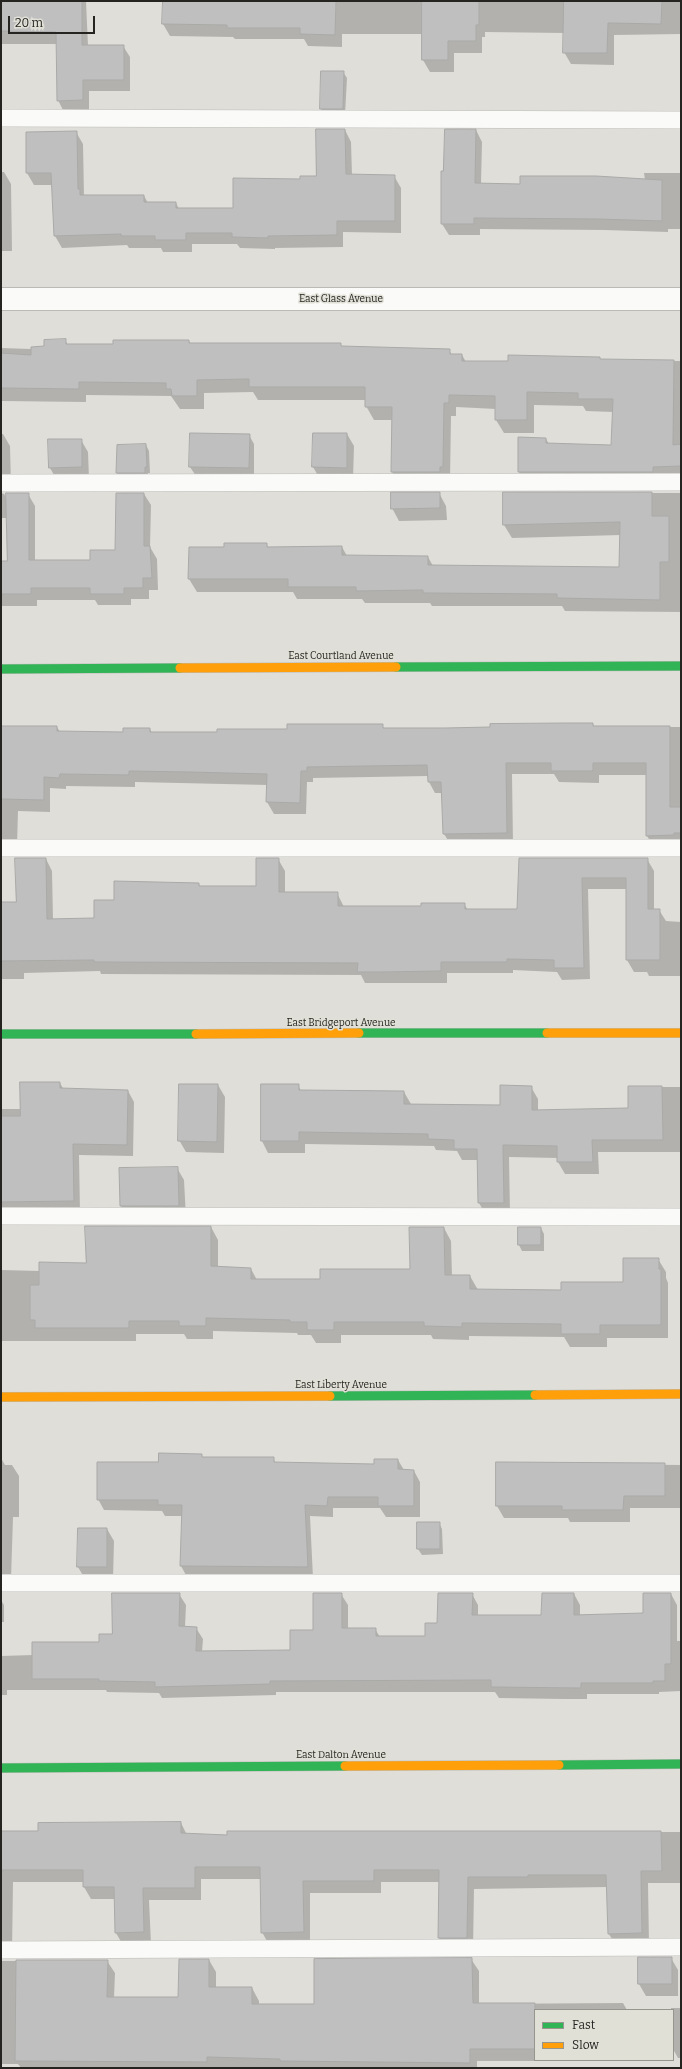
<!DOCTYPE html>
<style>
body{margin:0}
#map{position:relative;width:682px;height:2069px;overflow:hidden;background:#dfded9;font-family:Bitter,serif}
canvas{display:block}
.frame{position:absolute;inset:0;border:2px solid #252421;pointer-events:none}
.legend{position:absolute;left:534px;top:2009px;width:140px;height:52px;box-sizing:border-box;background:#e1e0d7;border:1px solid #96958e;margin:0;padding:5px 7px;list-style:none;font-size:12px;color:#252421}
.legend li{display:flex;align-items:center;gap:8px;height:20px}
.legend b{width:20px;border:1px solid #96958e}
.scale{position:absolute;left:8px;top:16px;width:87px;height:18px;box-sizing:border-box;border:2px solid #252421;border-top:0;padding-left:5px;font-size:12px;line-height:14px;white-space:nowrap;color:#252421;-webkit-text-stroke:3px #e1e0d7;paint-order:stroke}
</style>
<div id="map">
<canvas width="682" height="2069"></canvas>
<div class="frame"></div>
<ul class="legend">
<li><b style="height:5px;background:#30b455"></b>Fast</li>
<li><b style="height:5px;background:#ff9f0a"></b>Slow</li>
</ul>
<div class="scale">20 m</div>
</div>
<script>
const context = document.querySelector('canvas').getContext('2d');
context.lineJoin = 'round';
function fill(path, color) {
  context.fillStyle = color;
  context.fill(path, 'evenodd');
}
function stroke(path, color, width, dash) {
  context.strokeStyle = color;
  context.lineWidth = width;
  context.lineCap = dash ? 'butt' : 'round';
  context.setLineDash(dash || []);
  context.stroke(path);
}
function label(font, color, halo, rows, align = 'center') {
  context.font = font + ' Bitter,serif';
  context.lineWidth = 3;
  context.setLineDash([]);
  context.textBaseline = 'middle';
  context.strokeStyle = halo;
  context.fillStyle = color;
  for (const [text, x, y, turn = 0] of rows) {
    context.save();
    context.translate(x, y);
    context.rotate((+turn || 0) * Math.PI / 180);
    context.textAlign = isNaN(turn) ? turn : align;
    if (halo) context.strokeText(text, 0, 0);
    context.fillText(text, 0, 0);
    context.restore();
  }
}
fill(new Path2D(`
 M1,1H86L88,46H123L130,57V91H89V111L64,112L58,100L57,44H1Z
 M164,1H681V34L614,35V65L571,64L564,52V33L485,32V37H482V53H454V72H430L423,60V34H342V47L308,46L304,39H235L233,37L170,36L163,24Z
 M343,72L347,78L345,115H324L321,109Z
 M345,130L351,142L352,175L394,176L401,188V233L343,232V247L275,248V249L240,248L237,244H192V252H163L161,248H129L127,245L62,248L55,236L53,185H34L27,173V133L76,132L83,144L84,196H144L148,203H176L179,209H234L301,180L317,177Z
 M476,130L482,142L481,184L521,185L645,180L644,173H681V229H668V232L604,230L480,229V235H449L442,224L444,172Z
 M1,172H4L11,184L12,251H1Z
 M65,340L68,345H114L189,341L191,344H340L342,347L449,350L452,355H462L466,362L681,361V485H526L519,472L546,439L549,444L612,446L613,412L586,411L583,406L534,405V433H504L496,420V409L456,407V416H451L450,480L400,485L392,472L393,420H374L366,406V400H258L253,392L204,393V409H180L171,396L86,395V402L1,401V348L31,349L45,347Z
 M1,434H3L10,446L11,485L1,489Z
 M314,434H347L354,446L353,480L320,479L313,467Z
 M249,435L254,444V477L196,476L190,467Z
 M81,440L88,452L89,479L57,480L50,468Z
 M146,445L149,451L150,473H148V478L121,479L117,473Z
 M1,493L4,494L7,499L28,494L35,506V561H91L116,551L144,494L151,505L150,547L157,559L158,590H149V599H131V605H98L95,600H37V606H1V562H8V518H1Z
 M439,493L446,506L447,520L399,521L392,508Z
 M504,493H681V612L565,611L562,606H432L430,603H365L362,599H297L293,592H197L189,579L225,548L266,544L269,548L342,547L347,556L428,557L433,566L620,568L621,535L512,538L504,525Z
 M593,724L594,727H681V844L654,847L647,836V775H599V783L559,782L554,774H512L513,844L451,845L444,834L443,793H435L429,782L428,776L313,778V782H307L306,814H274L267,802L268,785L135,782V787L66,786V789L50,788V812L18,811L17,846L1,845V726L57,727L60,732L124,733L150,729L152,733H218L382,725L384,729L491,728Z
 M46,859L52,871L53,920L95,919L115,901L199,884L200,887H257L278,859L285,871V893H337L344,907H422L464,904L468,910H518L520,859H647L654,871V910H659L666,921L681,922V976H649L647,972H634L627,960V889H588L590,979L562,980L557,972L513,970V973H447V983H365L361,975L101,974L100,971L24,973V979H1V903H17Z
 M60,1083L64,1090L128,1091L134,1102L133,1156L79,1155L80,1212H1V1109H21Z
 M218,1085L225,1097L224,1153L186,1152L179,1140Z
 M298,1085L301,1091L404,1092L411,1104L501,1106L531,1087L538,1099V1111L629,1109V1087H681V1152H598L599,1174H565L558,1162V1158L509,1157L510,1214L486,1215L479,1203L478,1160H462L457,1151L436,1150L434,1146L305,1144V1153H268L262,1141Z
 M177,1168L184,1180L186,1218H128L121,1206Z
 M211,1227L218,1240V1268L251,1269L257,1280H321L411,1270L444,1228L451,1241L452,1276H470L478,1290L562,1291L624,1283L658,1259L666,1272V1278L668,1283V1338H607V1347H570L564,1337L469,1336V1340L433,1339L431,1335H341V1343H316L311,1335H298L297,1333L213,1331V1339H187L184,1334H136V1341H1V1270L40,1271L87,1264Z
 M541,1228L544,1234V1251H522L519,1245Z
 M201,1455L203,1458H273L276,1464L375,1465L398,1460L404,1470L414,1471L420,1482V1517H386L380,1508H333V1517L310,1516L313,1578L187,1577L181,1566L182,1516H165L162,1511L104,1510L98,1499L159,1463Z
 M1,1458L5,1465H12L19,1476V1517H13L11,1579L1,1587Z
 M497,1463L681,1465V1508H630V1522H570L568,1518H504L497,1506Z
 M439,1523L442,1529L443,1554L422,1555L418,1549Z
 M79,1529H107L114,1541L113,1579H85L78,1567Z
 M179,1594L186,1605L185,1627L196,1628L203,1639L202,1652L291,1651L314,1631L341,1594L348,1605V1629H375L380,1637H426L438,1624L472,1594L478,1605V1616H542L574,1594L580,1605V1616L644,1614L671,1594L677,1605V1641H681V1691L659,1692V1694H587V1699H564L499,1698L495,1692H276V1695L162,1698L159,1693L107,1692L106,1690H7V1695H1V1656L33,1655L100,1643Z
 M1,1600L4,1605V1622H1Z
 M181,1823L187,1835L228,1836V1832H681V1883H648L649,1945L616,1946L609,1934L608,1887L474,1889L473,1950H446L439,1938L440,1882H381V1893H310V1944L269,1945L262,1932L261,1879H201V1900H149L151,1944L123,1945L116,1933V1899H91L84,1887V1882H13L12,1952L1,1956V1832H39Z
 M671,1958L678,1970V1996H646L639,1984Z
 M471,1959L479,1971V2004L623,2003L627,2010H535V2060L630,2061H477V2068H21L18,2064H1V1961H107L115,1973L114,1998H179L209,1960L216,1972V1988H252L259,2001V2005H315Z
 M671,2008H681V2058H678L673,2049V2010H671Z`), '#0003');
const building = new Path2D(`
 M1,1H82V45H124V80H83V100L57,101L56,32L1,31Z
 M163,1H336L335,35L300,34V28H227V25L162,24Z
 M422,1H479V25H476V41H448V60H422Z
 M564,1H662L661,24L608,23L607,53H563Z
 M321,71H344L343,109H320Z
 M316,129H345L346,174L395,175V221H337V235L268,236V238L232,237V233H186V240H155V236H121V234L54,236L51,173H26V132L77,131L78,189H80V195H144V202H176V208H233V178L300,179V176H316Z
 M445,129H476L475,183L520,184V176H596L662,180V221L597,219L474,218V224H441V171H443Z
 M66,339V344H113V340H189V343H341V346L450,349V354H462V361H508V355L600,357V359L674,360L673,445L681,444V466L653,467V472H518V437L546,438V443L611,445L613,399H578V393L527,392V420H495V396L449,395V403H444L443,467H440V472H391L392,407H365V387H249V379L197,380V396H172L171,389H166V383L79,382V389L1,388V353L31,355V347L44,346V340Z
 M190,433L250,434L249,468L189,467Z
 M313,433H347V468L312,467Z
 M48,439H82V467L49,468Z
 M146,444L147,467H145V473H116L117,445Z
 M391,492H440V508L391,509Z
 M503,492H652V516H669V562H660V600L557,598V594L423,593V590L356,591V587H288V579H188L189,547H224V543H267V547L342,546V555L428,556V565L619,567L620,522L503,525Z
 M6,493H29V560H90V550H115L116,493H144V546H150L152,578H143V588H124V594H90V588H31V594H1V561H7Z
 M566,723H593V726H670V807H681V833H674V835L646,836V763H593V771H551V763H506L507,833L443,834L441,782H428L427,765L307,767V771H301L300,803L266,802L267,774L189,772L129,771V775L60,774L59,778L44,777V800L1,799V726H57V731L123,732V728H150V732H217V729H287V724H383V728H445L490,727V724Z
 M15,858H46L47,919L94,918V900H114V881L199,883V886H256V858H279V892H338V906H421V903H465V909H517L519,858H648V909H660V960H626V878H582L584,968H554V960L507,959V962H441V971L381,972H357L358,963L94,962V960L1,961V902H16Z
 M20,1082H60V1088L128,1090L127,1145L73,1144L74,1201L1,1202V1116H20Z
 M179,1084H218L217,1142L178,1141Z
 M261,1084H299V1090L404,1091V1104L500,1105V1085L532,1086V1110L628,1108V1086H662L663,1140H592L593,1162H557V1146L503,1145L504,1203H478L477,1149H454V1140L428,1139V1134L299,1132V1141H261Z
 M178,1167L179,1206H120L119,1168Z
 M85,1226H211V1266L251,1268V1279H320V1269H410L409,1227H444L445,1275H470V1289L561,1290V1282H623V1258H659V1269H661V1325H600V1334H561V1324L462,1323V1327L424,1326V1322H334V1330H307V1322H290V1320L206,1318V1326H179V1321H129V1328H35V1320H30V1285H39V1262L86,1263Z
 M518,1227H541V1245H518Z
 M159,1453L202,1454V1457H274V1462L374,1464V1459H398V1469L414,1470V1506H378V1497H328L327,1506L305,1505L308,1567L180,1566L182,1505H158V1500H97V1462H158Z
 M496,1462L665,1463V1496H624L623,1510H562V1506H496Z
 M417,1522H440V1549H417Z
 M78,1528H107V1567H77Z
 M112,1593H180L179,1626L197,1627L196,1651L290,1650V1630H313V1593H342V1628H376V1636H425V1623H437L438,1593H473L472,1615H541L542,1593H574V1615L643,1613V1593H671V1664H665V1681H653V1683H581V1688L491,1687V1680L270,1681V1684L155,1687V1682L99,1681V1679H32V1642H99V1634H112Z
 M181,1822V1833L227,1835V1831H661L662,1871H641L642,1933L608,1934L606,1875H528V1877H468L467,1938H438L439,1870H374V1881H303L304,1932L261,1933L260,1867H195V1888H143L144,1932L115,1933L114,1887H83V1870H1V1831H38V1823Z
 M638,1957H672V1984H638Z
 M472,1958L473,2003H535V2049H470V2063L280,2061V2059L207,2057V2062L15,2061L16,1960H108L107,1997H178L179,1959H209V1987H252V2004H314V1959Z`);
fill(building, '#c0bfbf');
stroke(building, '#a9a9a8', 1);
const lane = new Path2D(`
 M1,118L681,120
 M1,483L681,482
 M1,848H681
 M1,1216L681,1217
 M1,1583H681
 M1,1950L681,1947`);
const street = new Path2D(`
 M1,299H681`);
const fast = new Path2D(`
 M396,667L681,666
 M1,669L180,668
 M359,1033H547
 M1,1034H196
 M330,1396L535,1395
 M559,1765L681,1764
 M1,1768L345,1766`);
const slow = new Path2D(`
 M180,668L396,667
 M547,1033H681
 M196,1034L359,1033
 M535,1395L681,1394
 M1,1397L330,1396
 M345,1766L559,1765`);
stroke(lane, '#bbbab6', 18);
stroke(street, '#bbbab6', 24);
stroke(fast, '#bbbab6', 10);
stroke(slow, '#bbbab6', 10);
stroke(lane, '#fafaf9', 17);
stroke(street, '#fafaf9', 22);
stroke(fast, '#30b455', 9);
stroke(slow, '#ff9f0a', 9);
label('10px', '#252421', '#e1e0d7', [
 ["East Glass Avenue",341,299],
 ["East Courtland Avenue",341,656],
 ["East Bridgeport Avenue",341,1023],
 ["East Liberty Avenue",341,1385],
 ["East Dalton Avenue",341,1755]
]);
</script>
